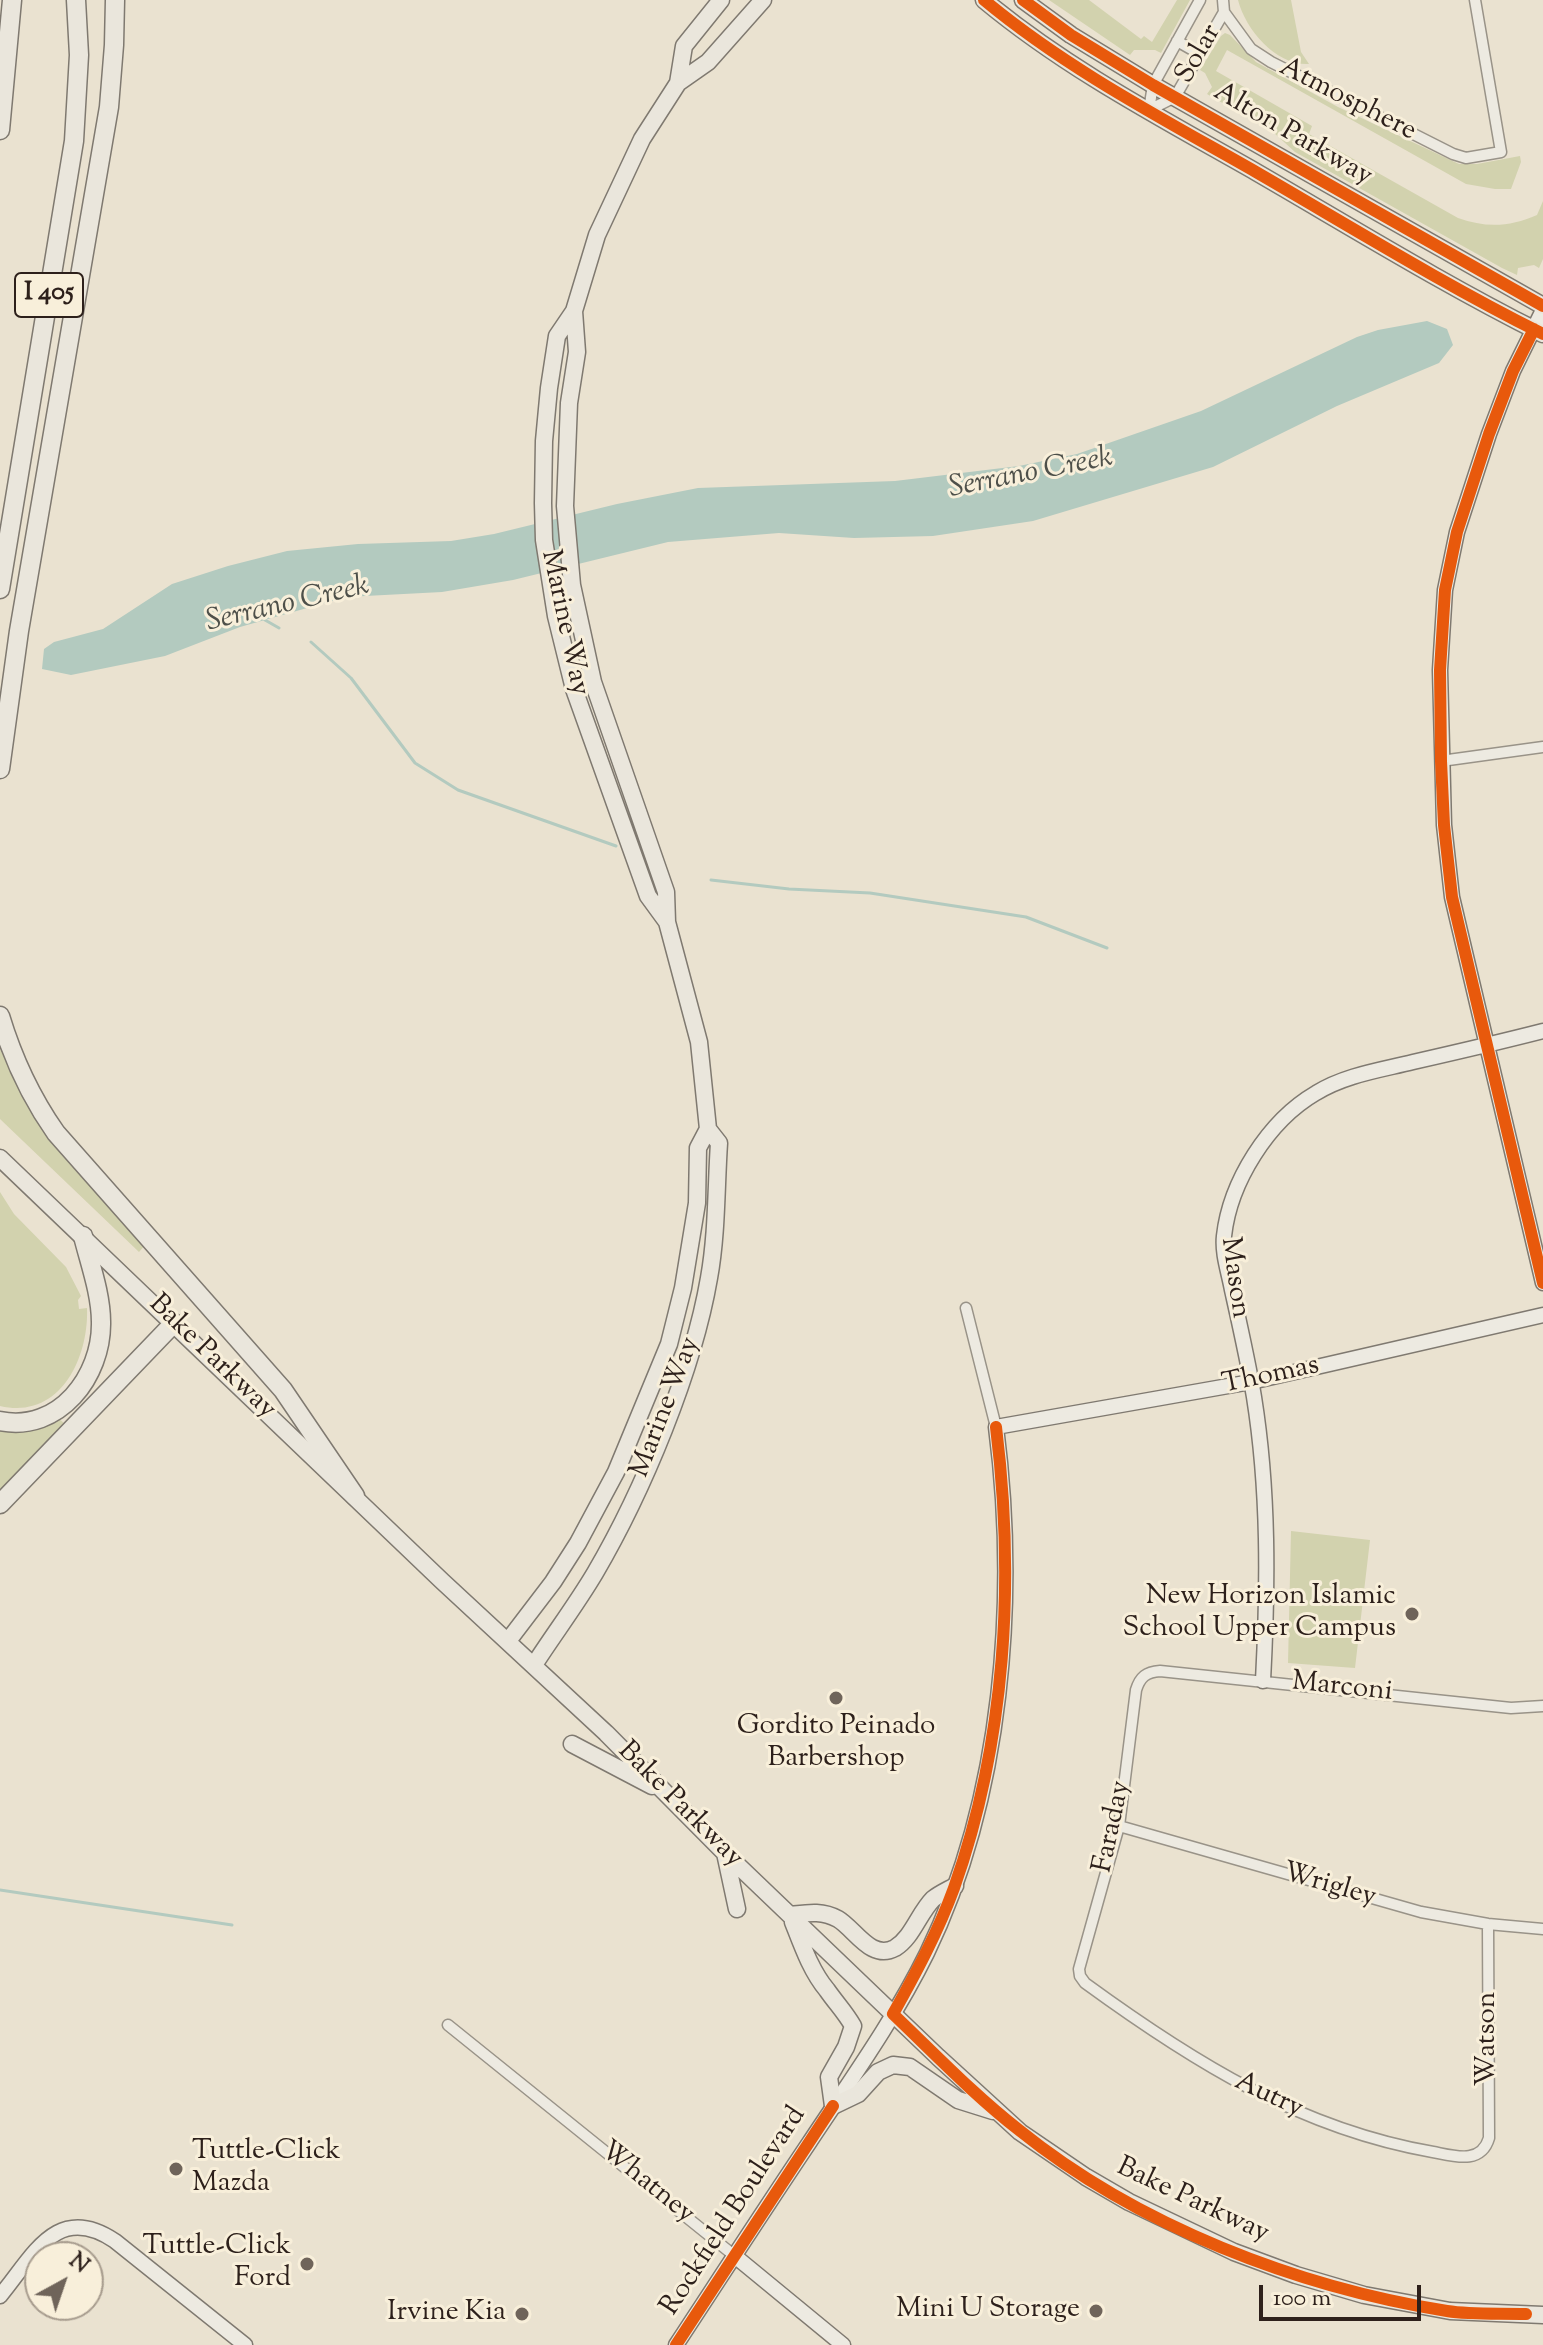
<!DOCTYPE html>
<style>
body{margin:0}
#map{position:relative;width:1543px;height:2345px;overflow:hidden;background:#eae2d0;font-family:"Sorts Mill Goudy",serif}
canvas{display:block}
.north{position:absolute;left:24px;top:2241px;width:80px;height:80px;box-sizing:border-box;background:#f8efda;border:2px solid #a79c8e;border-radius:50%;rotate:40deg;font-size:22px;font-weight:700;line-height:32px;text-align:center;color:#2d201b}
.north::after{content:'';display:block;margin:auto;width:28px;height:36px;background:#6f645a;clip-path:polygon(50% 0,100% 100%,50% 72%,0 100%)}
.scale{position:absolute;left:1259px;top:2285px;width:162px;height:36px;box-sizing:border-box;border:4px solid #2d201b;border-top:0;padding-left:10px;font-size:24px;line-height:28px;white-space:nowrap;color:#2d201b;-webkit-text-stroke:6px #f8efda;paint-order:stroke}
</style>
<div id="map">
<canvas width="1543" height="2345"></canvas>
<div class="north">N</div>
<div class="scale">100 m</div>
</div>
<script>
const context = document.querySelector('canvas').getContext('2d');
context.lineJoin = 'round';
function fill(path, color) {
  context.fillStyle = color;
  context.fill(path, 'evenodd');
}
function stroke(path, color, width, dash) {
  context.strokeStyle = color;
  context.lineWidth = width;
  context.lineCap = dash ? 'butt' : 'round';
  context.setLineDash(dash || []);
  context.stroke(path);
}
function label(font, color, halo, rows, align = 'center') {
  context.font = font + ' "Sorts Mill Goudy",serif';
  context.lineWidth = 6;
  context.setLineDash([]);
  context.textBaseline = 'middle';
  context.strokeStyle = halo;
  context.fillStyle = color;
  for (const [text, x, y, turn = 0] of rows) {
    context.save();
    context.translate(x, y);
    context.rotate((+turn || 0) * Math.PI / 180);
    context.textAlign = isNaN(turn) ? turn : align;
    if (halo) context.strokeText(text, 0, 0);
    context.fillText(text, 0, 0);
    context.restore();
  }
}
fill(new Path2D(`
 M1049,0H1089L1141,39L1144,36L1152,42L1177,0H1190L1161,53L1155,50H1134L1130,55Z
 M1238,0H1291L1301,52L1309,64C1277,66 1246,31 1238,0Z
 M1225,33L1230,35L1256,62L1338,107L1459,164H1477L1520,156L1521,162L1511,189H1495L1466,184L1227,50L1216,71L1312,126L1309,134L1458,218C1486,228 1510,227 1537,215L1543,201V259L1539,268L1534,265L1518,268L1517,275L1502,268L1295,152L1273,132L1207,94L1212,87L1205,73L1200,70L1221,36Z
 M0,1049L27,1106L52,1139L145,1245L139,1252L0,1119Z
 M0,1192L14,1214L66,1267L81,1296L78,1300L79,1309L87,1308C89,1358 60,1420 0,1406Z
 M57,1417L65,1424L0,1490V1429L30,1430Z
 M1291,1531L1370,1540L1355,1668L1288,1663Z`), '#d2d2ae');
fill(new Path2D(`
 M1427,321L1447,329L1453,345L1439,363L1337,406L1213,467L1033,521L933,536L854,538L779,533L668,542L513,580L442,592L346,597L240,627L165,656L71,675L42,669L44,649L54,642L103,629L172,584L228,566L287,551L358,544L451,541L494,534L617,504L698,488L895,481L1019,466L1077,454L1201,411L1357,337L1378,330Z`), '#b3cabf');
stroke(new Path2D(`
 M265,620L279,628
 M311,642L351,678L415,763L458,790L616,846
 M711,880L789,889L870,893L1026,917L1107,948
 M0,1890L232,1925`), '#b3cabf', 3);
const street = new Path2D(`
 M1223,0L1224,12L1251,49L1271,62L1453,154L1466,158L1501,152L1475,0
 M1177,41L1200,54
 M1149,110L1175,97L1224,12
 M1149,110L1153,85L1200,0
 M1441,761L1543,747
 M966,1308L996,1427
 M1119,1826L1421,1912L1488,1924L1543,1929
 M1488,1924L1489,2138C1481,2165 1454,2156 1433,2152C1300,2129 1192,2061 1085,1983L1080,1976L1079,1969L1119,1826L1136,1690C1140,1677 1146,1672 1160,1671L1511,1708L1543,1706
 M448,2025L736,2257`);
const secondary = new Path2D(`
 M1543,310L1513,371L1489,434L1457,532L1445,590L1440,670L1444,825L1452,897L1543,1283
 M1263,1681C1268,1586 1269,1491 1254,1397C1248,1361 1240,1326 1232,1290C1229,1273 1222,1254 1224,1236C1230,1182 1268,1121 1316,1093C1345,1075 1381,1070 1413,1062C1457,1052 1500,1042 1543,1031
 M736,2257L843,2345
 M0,2296C34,2255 57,2202 115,2241L245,2345
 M676,2345C720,2278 764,2210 809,2143C850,2081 894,2020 927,1953C1003,1796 1018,1598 996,1427L1251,1382L1543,1315`);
const primary = new Path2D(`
 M984,0C1067,69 1163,119 1256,172C1351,227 1445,285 1543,334
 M1023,0L1071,35L1153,85L1543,306
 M678,83L684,46L721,0
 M667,922L648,896L574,689L556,616L544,540L543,503L544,441L549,388L557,336L574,311L597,235L642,139L678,83L708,62L763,0
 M0,1158L442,1581L606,1733L725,1853L938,2057L1020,2132L1086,2177L1129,2202L1234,2252L1296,2275L1364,2295L1450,2311L1543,2315
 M508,1641L553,1582L578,1543L616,1472L669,1344L683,1288L697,1203L698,1148L708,1129L699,1042L667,922L666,892L593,682L572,585L565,506L569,403L577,352L574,311
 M534,1665C554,1634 576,1605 595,1573C643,1491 693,1371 709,1278C717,1234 716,1188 719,1143L708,1129
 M572,1744L652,1786
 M725,1853L737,1909
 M790,1915C807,1913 822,1910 838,1919C855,1929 871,1961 895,1948C912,1938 919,1913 933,1899C939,1894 948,1890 955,1886
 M793,1922C802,1945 811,1971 827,1990C836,2003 845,2012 853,2026L846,2047L829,2077L833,2106L858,2094L878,2072L893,2065L910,2067L958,2100L993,2111`);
const highway = new Path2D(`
 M0,130L12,0
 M0,589L74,141L79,55L76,0
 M0,769L19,631L109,107L114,45L115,0
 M0,1016C13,1059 30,1096 56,1133L283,1390L355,1496
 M0,1421C59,1433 102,1376 101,1322C101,1294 90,1264 83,1236
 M0,1504L174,1323`);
stroke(street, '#999388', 13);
stroke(secondary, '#7f7970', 17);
stroke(primary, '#7f7970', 19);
stroke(highway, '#7f7970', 21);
stroke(street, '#edeae1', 10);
stroke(secondary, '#edeae1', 14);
stroke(primary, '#eae6dc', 16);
stroke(highway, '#eae6dc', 18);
stroke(new Path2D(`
 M984,0C1067,69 1163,119 1256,172C1351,227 1445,285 1543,334
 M1023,0L1071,35L1153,85L1543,306
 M1534,329L1513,371L1489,434L1457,532L1445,590L1440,670L1441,761L1444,825L1452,897L1543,1283
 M996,1427C1015,1580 1006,1741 954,1888C938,1932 916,1973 893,2014C934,2053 974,2095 1019,2130C1138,2226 1297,2287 1447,2311C1473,2315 1500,2313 1526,2314
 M676,2345L833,2106`), '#e8590c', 12);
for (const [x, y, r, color] of [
 [1412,1614,8,"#6f645a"],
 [836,1698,8,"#6f645a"],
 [176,2169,8,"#6f645a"],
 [307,2264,8,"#6f645a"],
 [1096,2311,8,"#6f645a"],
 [522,2314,8,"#6f645a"]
]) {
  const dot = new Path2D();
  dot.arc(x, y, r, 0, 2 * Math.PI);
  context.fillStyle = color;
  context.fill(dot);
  stroke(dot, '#f8efda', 3);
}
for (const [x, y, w] of [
 [49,295,68]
]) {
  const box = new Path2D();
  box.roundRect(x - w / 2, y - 22, w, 44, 6);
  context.fillStyle = '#f8efda';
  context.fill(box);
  stroke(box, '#2d201b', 2);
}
label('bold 26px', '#2d201b', null, [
 ["I 405",49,295]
]);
label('28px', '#2d201b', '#f8efda', [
 ["Solar",1200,55,-60],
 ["Atmosphere",1347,101,27],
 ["Alton Parkway",1292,136,30],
 ["Marine Way",563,623,78],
 ["Mason",1233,1278,82],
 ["Bake Parkway",211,1358,44],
 ["Thomas",1271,1377,-12],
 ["Marine Way",667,1408,-69],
 ["Marconi",1342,1689,6],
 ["Bake Parkway",679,1806,45],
 ["Faraday",1114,1827,-78],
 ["Wrigley",1329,1887,16],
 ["Watson",1489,2039,-90],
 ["Autry",1268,2097,25],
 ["Whatney",646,2184,39],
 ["Bake Parkway",1192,2202,25],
 ["Rockfield Boulevard",735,2212,-57]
]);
label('28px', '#2d201b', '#f8efda', [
 ["New Horizon Islamic",1396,1598],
 ["School Upper Campus",1396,1630],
 ["Gordito Peinado",836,1728,"center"],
 ["Barbershop",836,1760,"center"],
 ["Tuttle-Click",192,2153,"left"],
 ["Mazda",192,2185,"left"],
 ["Tuttle-Click",291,2248],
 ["Ford",291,2280],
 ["Mini U Storage",1080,2311],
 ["Irvine Kia",506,2314]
], 'right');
label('italic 30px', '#4e504a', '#f8efda', [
 ["Serrano Creek",1031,475,-11],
 ["Serrano Creek",288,606,-13]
]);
</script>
